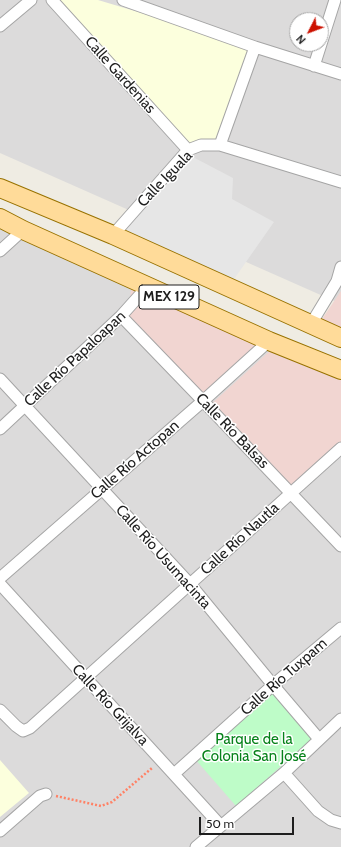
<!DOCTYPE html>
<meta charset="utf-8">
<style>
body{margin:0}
#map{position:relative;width:341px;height:847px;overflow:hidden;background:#efece3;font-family:Cabin,sans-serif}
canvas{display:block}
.north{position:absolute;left:289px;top:12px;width:40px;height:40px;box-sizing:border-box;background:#fff;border:1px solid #a5a5a5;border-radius:50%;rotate:228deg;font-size:11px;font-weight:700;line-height:16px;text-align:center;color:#1e1e1e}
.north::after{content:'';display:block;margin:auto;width:14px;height:18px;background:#c10;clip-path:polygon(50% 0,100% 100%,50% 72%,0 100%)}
.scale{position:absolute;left:199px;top:817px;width:95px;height:18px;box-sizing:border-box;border:2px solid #1e1e1e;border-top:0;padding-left:5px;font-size:12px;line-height:14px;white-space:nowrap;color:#1e1e1e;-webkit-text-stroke:3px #fff;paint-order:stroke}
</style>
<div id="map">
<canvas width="341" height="847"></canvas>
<div class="north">N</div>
<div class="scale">50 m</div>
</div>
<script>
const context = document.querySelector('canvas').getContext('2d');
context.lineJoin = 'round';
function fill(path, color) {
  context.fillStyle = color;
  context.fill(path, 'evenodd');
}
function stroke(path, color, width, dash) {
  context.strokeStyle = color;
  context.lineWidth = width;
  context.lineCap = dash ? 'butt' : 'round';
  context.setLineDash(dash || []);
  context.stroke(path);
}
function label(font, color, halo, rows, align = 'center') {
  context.font = font + ' Cabin,sans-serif';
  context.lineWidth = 3;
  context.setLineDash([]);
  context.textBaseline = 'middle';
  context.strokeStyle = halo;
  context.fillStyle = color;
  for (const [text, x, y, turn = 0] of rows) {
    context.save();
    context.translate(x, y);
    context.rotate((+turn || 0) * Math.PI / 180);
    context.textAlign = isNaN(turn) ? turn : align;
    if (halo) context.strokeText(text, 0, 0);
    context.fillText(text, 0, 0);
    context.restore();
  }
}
fill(new Path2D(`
 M0,0H341V304L0,153ZM297,20H321V44H297Z
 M0,211L341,365V847H0Z`), '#dcdbdb');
fill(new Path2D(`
 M132,283L262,343L202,398L127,319Z
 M341,291V331L320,322Z
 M273,348L341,378V444L294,494L209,406Z`), '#f1d5d1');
fill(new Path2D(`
 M58,0H98L255,47L220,145L188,150Z
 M0,760L29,793L0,817Z`), '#fcffdd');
fill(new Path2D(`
 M272,691L313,738L236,806L195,759Z`), '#befcc8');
fill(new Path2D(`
 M189,155L233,178L232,199L274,222L232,282L117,231Z`), '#e6e6e6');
const minor = new Path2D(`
 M52,0L188,150
 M123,0L255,47L341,74
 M0,26L31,0
 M314,66L335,0
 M220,145L255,47
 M113,235L188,150L201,145H220L341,182
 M0,251L23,230
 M121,316L203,401L341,546
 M311,324L337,281L341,267
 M0,379L190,584L273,685L319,739
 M0,429L121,316L147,287
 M0,578L203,401L269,341
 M0,584L221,826
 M0,710L16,726L23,731L30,728L341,448
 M284,773L318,811L331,820L341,823
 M174,774L273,685L341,628
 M0,831L40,796L46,794
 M196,847L284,773L341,719`);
const primary = new Path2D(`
 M0,188L113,235L341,338
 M0,218L23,230L269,341L341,370`);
stroke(minor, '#a5a5a5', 13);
stroke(primary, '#987200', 20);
stroke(new Path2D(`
 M56,796L101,806L112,802L152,768`), '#ff8165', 2.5, [2, 2]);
stroke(minor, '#fff', 11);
stroke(primary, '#ffdb99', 18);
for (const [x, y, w] of [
 [169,297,60]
]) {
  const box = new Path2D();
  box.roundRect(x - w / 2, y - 12, w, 24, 3);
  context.fillStyle = '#fff';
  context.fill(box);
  stroke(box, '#1e1e1e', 1);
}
label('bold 14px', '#1e1e1e', null, [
 ["MEX 129",169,297]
]);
label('15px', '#1e1e1e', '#fff', [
 ["Calle Gardenias",120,75,48],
 ["Calle Iguala",165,179,-46],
 ["Calle Río Papaloapan",75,359,-43],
 ["Calle Río Balsas",232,431,46],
 ["Calle Río Actopan",135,460,-41],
 ["Calle Río Nautla",240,539,-42],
 ["Calle Río Usumacinta",163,557,48],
 ["Calle Río Tuxpam",284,677,-41],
 ["Calle Río Grijalva",110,705,47]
]);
label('15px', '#06821a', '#fff', [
 ["Parque de la",254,740],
 ["Colonia San José",254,757]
]);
</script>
